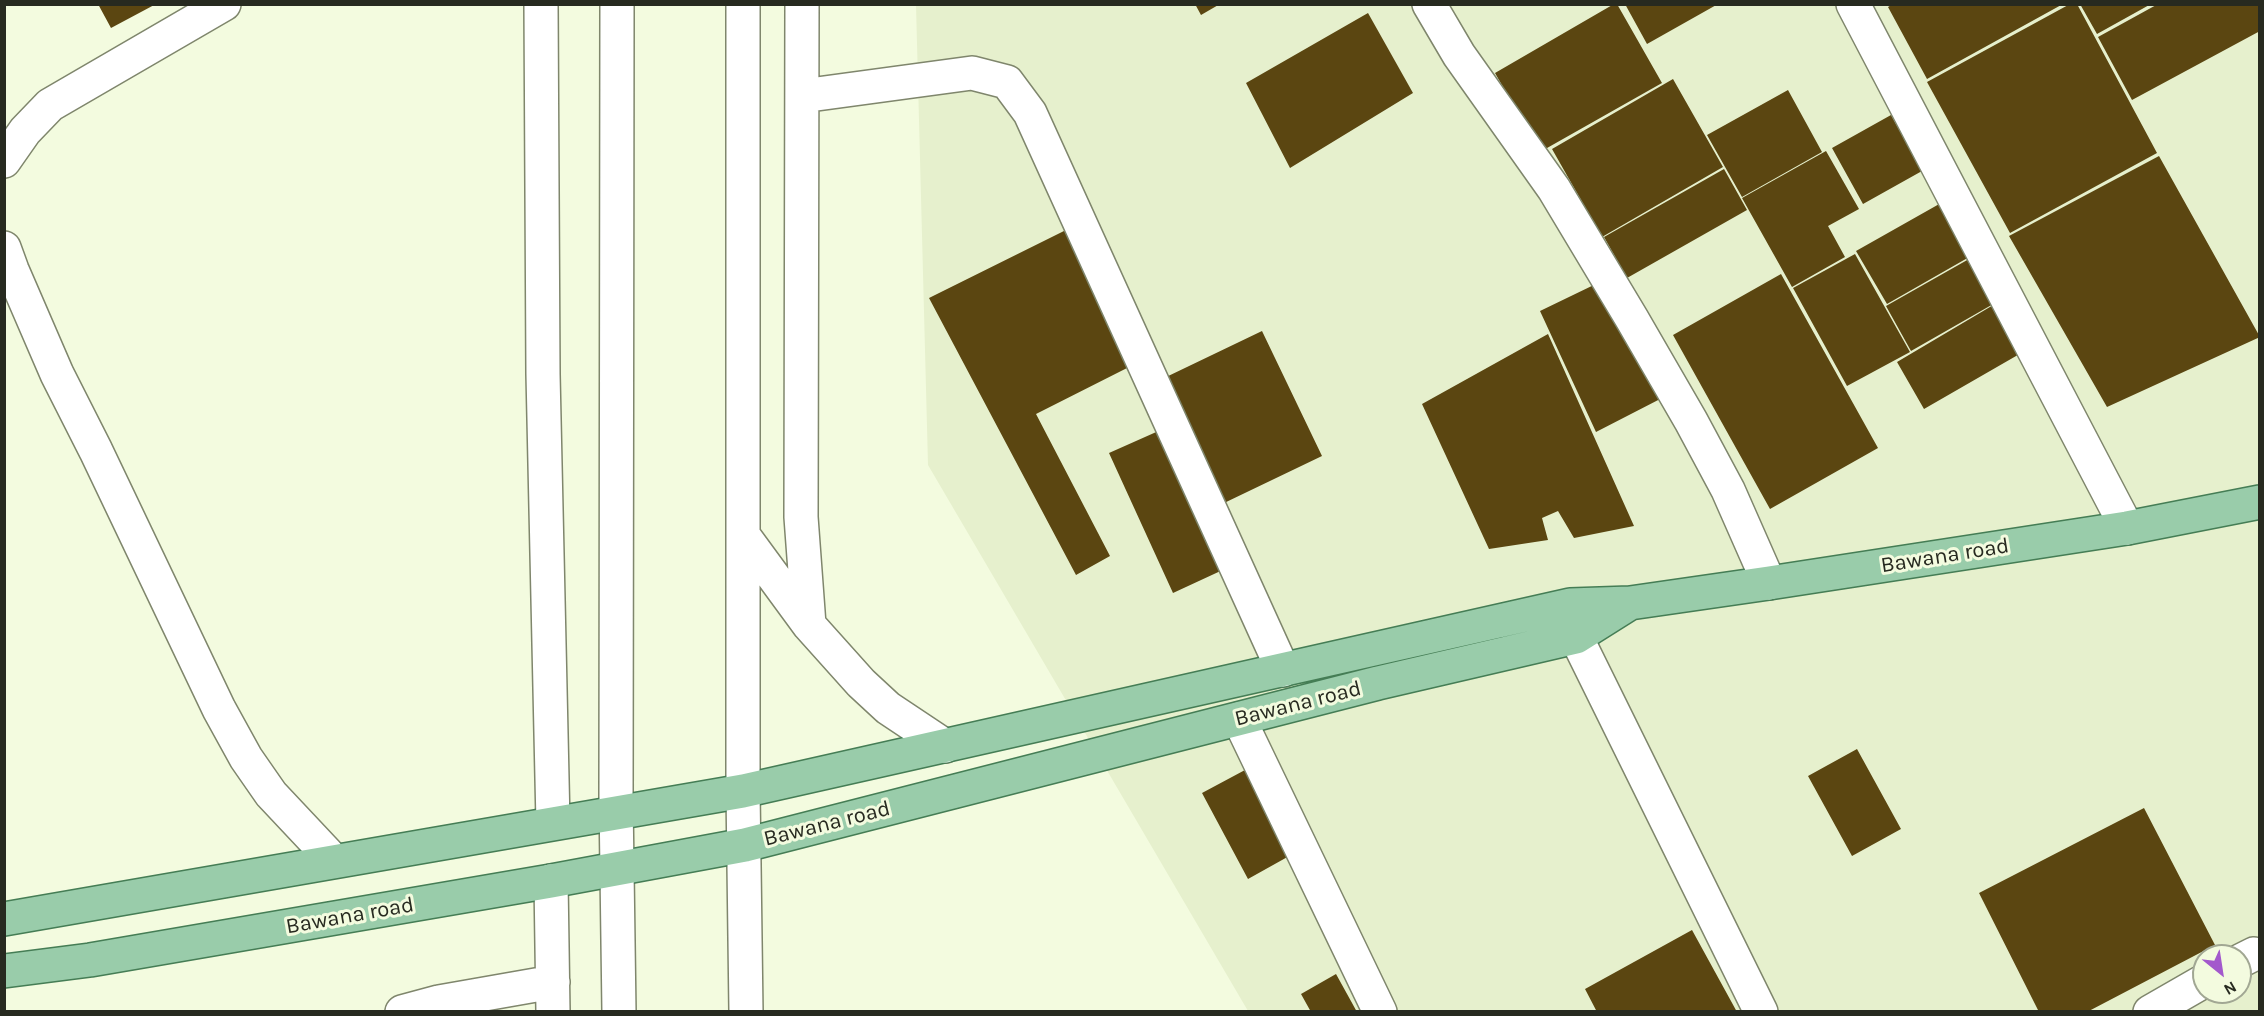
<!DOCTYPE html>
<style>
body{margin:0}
#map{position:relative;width:2264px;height:1016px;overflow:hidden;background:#f3fbdf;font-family:Karla,sans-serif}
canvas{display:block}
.frame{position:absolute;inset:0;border:6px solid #272a20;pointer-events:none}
.north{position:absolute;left:2192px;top:944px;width:60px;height:60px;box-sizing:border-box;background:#f3fbdf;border:2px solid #a1a793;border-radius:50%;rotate:150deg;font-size:16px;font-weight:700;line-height:24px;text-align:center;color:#272a20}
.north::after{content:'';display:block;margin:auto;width:21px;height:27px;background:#a359cc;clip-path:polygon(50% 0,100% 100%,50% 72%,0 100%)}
</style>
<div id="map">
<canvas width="2264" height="1016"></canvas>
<div class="frame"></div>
<div class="north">N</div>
</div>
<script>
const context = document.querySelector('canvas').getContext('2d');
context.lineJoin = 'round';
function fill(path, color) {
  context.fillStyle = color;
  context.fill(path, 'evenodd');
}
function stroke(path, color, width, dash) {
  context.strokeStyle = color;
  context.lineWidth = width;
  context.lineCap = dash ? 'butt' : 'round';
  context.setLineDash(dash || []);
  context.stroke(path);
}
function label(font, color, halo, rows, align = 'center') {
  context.font = font + ' Karla,sans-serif';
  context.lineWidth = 6;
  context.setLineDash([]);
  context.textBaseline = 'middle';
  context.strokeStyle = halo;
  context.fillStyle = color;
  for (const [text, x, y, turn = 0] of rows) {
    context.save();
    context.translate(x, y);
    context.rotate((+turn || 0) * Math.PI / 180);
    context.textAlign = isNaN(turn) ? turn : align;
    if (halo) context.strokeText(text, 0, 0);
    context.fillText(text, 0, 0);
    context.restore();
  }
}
fill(new Path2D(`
 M916,5H2259V1011H1248L928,465ZM2204,956H2240V992H2204Z`), '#e6f0cd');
fill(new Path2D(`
 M98,4H156L111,28Z
 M1195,4H1220L1201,15Z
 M1614,4H1617L1662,83L1540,152L1495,73Z
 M1625,4H1718L1647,44Z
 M1893,4H2063L1927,79L1888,7Z
 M2070,4H2077L2157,153L2010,233L1927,82Z
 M2080,4H2151L2097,34Z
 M2158,4H2260V31L2132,100L2098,37Z
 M1368,13L1413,93L1290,168L1246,83Z
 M1673,79L1723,167L1602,237L1552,149Z
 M1788,90L1822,152L1742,197L1707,135Z
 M1891,115L1922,171L1863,204L1832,148Z
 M1826,151L1859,209L1828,226L1845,257L1792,287L1742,198Z
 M2159,156L2260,337L2107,407L2009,236Z
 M1724,169L1747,210L1627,278L1604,237Z
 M1941,203L1971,256L1887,304L1856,251Z
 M1068,229L1133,365L1036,414L1110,556L1076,575L929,298Z
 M1855,254L1910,352L1847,386L1793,288Z
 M1969,259L1995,303L1911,351L1886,306Z
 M1781,274L1878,448L1770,509L1673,335Z
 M1600,282L1664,397L1596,432L1540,311Z
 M1995,304L2023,352L1924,409L1897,362Z
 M1262,331L1322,456L1222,504L1162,379Z
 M1548,334L1634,526L1574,538L1558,511L1542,518L1548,540L1489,549L1422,404Z
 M1163,429L1227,568L1173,593L1109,453Z
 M1857,749L1901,829L1852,856L1808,776Z
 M1245,770L1291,855L1248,879L1202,793Z
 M2144,808L2215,945L2087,1012H2039L1979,893Z
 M1692,930L1737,1012H1597L1585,989Z
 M1336,974L1357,1012H1311L1301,994Z`), '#5b4611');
const minor = new Path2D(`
 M541,4L543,374L553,823
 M617,4L616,800L619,1012
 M743,4V791L746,1012
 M802,4L801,517L809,625
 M1429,4L1459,55L1554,189L1632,319L1691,421L1728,490L1769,583
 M1853,4L2127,528
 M802,96L972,73L1007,82L1030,113L1283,670
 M4,161L25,131L50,105L224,4
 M4,248L12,270L57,374L96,451L219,709L246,758L271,794L334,861
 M743,535L809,625L861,683L888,708L945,746
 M1576,637L1761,1012
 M1239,719L1380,1012
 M551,881L553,1012
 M2240,961L2254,954
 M402,1012L439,1002L553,982
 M2150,1012L2204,981`);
const major = new Path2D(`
 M4,919L743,791L1570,605L1630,603L1769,583L2127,528L2260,502
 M4,971L90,960L551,881L745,845L1378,683L1576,637L1630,603`);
stroke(minor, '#7f866c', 36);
stroke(major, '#457d55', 36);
stroke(minor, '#fff', 33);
stroke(major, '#9ca', 33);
label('22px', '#272a20', '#f3fbdf', [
 ["Bawana road",1945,556,-9],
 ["Bawana road",1298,704,-14],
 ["Bawana road",827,824,-14],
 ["Bawana road",350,916,-10]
]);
</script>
